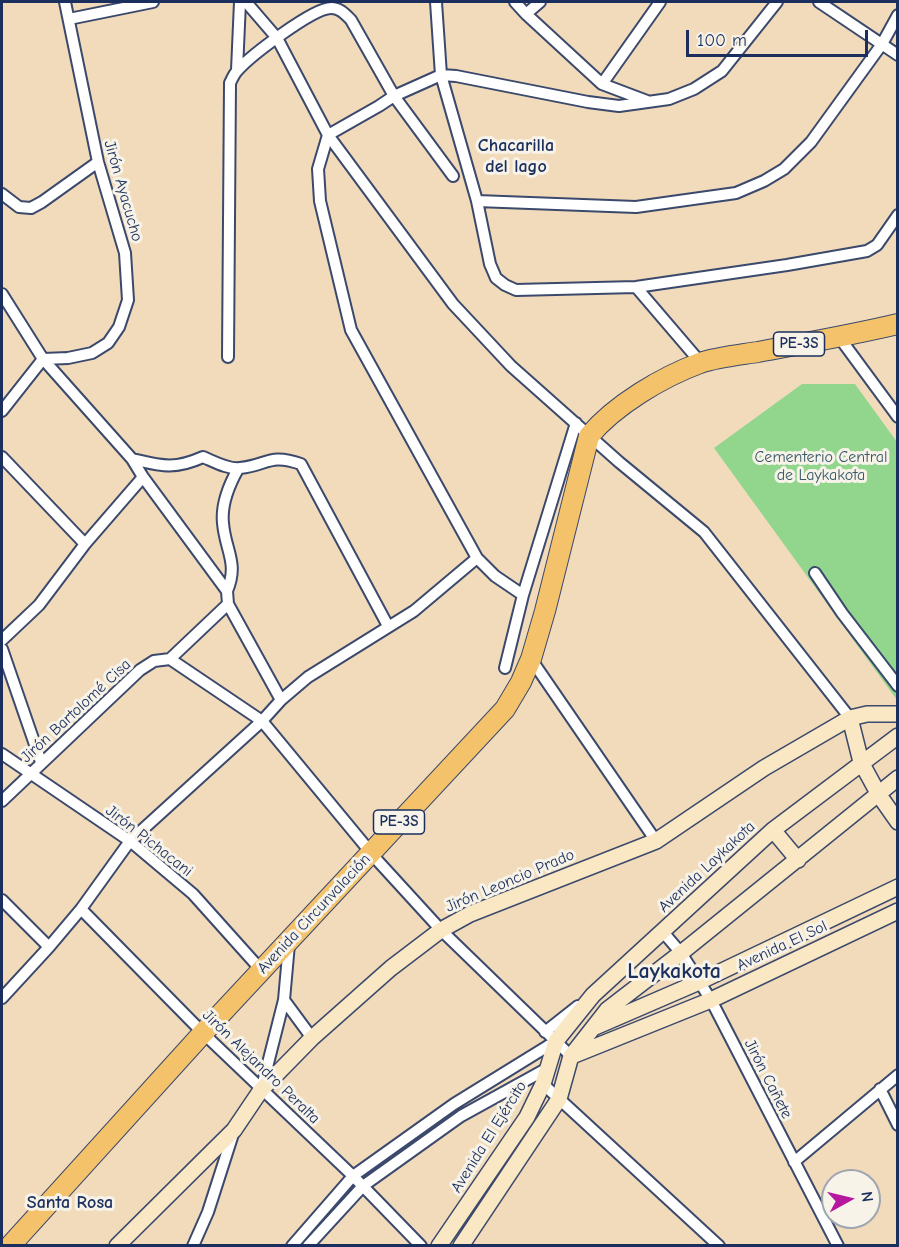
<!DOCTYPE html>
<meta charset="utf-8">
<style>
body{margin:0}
#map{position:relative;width:899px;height:1247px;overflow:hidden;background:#f2dbbb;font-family:"Comic Neue",sans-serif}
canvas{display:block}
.frame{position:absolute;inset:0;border:3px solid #1b2f5e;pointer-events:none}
.north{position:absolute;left:821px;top:1169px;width:60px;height:60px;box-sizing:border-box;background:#f7f3e8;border:2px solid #9fa5b1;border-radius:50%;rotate:82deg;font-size:16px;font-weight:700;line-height:24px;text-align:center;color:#1b2f5e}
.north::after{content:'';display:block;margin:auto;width:21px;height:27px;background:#b5179e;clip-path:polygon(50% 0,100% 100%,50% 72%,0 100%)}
.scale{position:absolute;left:686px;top:30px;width:182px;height:27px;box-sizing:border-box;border:3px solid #1b2f5e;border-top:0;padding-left:8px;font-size:18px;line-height:21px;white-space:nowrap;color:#1b2f5e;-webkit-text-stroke:4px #f7f3e8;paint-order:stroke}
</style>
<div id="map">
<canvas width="899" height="1247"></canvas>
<div class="frame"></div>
<div class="north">N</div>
<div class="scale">100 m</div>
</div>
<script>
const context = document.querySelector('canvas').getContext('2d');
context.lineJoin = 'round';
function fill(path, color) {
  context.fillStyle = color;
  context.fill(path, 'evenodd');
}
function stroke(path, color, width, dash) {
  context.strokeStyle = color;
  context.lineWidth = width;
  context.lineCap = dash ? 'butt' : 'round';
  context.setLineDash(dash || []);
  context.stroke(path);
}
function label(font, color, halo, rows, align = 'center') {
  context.font = font + ' "Comic Neue",sans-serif';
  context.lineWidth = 6;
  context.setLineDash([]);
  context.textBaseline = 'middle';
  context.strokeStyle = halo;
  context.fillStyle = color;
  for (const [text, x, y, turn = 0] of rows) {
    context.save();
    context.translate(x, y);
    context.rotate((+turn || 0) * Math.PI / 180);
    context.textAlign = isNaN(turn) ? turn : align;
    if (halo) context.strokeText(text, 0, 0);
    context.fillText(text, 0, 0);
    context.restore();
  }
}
fill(new Path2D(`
 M802,384H855L897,442V700L714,448Z`), '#92d68e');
const street = new Path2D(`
 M246,2L277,38L328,135L453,304L511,366L619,462L704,532L850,718
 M436,2L441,75L477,201L490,264L496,278L505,285L516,290L636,287L787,265L867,251L877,245L898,215
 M515,2L526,14L602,84L647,101
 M819,2L898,55
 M526,14L540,2
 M69,19L153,2
 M237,70L240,2
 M602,84L660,2
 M2,194L19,207L31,208L42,202L98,162
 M477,201L636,207L736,193L764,181L784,169L811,142L882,44L898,15
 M636,287L701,363
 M2,294L43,359L132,459L143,477L227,591L228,604L281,700
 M839,337L898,417
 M228,357L230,83C232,79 234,74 237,71C250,56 313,8 331,8C340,8 345,14 351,20L394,96L453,176
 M2,411L43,359L68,358L92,353L108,343L119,327L128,300L125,253L98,162L65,2
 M2,457L85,544
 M132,459C162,466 174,470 203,457C213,461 229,470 240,468C268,465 269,453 301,464L388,626
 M815,573L842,613L898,686
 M227,591C239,563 225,550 223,523C221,504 229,485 238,469
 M523,595L495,576L477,558L351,330L320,201L318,169L328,135L379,106L394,96L441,75L456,76L588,102L619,106L669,99L694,89L722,71L777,2
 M2,640L39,605L85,544L143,477
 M2,649L41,762
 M170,659L262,721L377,860L441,930L571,1056
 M531,659L656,841
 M505,668L523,595L576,423
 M2,754L130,841L193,894L262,971
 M2,801L140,670L154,661L170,659L228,604
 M2,900L49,947
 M81,909L203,1033L353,1176L421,1246
 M663,932L681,953L711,1000L838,1246
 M2,998L49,947L81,909L130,841L262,721L281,700L308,677L414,611L477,558
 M284,1000L312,1038
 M545,1032L578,1006
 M543,1084L719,1246
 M262,1087L284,1000L289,944
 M880,1089L898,1125
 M794,1162L898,1075
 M193,1246L208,1212L233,1134
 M292,1246L353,1176L454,1104L556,1041
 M308,1246L363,1186L461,1116L548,1068`);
const secondary = new Path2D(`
 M850,718L861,762L879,795L898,822
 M773,830L798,860
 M595,1027L699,982L898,887
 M572,1056L711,1000L898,911
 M117,1246L234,1130L261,1090L312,1038L391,968L441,930L470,914L656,841L764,768L850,718L867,714H898
 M439,1246L527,1117L543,1084L556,1041L593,995L773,830L898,736
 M461,1246L559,1099L571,1056L607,1010L681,953L898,778`);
const highway = new Path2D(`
 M10,1246L203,1033L505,709L521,682L531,659L545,611L589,436C615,405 662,377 700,363C718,357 739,355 758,352C805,343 852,335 898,324`);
stroke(street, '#3b496c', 14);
stroke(secondary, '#3b496c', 18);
stroke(highway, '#3b496c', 22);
stroke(street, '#fff', 10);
stroke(secondary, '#fae7c3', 15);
stroke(highway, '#f3c26a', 20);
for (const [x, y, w] of [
 [799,344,51],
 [399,822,51]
]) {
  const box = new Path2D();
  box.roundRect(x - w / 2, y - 12, w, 24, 4.5);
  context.fillStyle = '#f7f3e8';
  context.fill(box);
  stroke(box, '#1b2f5e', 1.5);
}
label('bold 15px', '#1b2f5e', null, [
 ["PE-3S",799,344],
 ["PE-3S",399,822]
]);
label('16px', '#1b2f5e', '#f7f3e8', [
 ["Jirón Ayacucho",123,191,74],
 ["Jirón Bartolomé Cisa",76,711,-43],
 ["Jirón Pichacani",149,841,38],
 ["Avenida Laykakota",707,867,-43],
 ["Jirón Leoncio Prado",510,881,-23],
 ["Avenida Circunvalación",314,914,-47],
 ["Avenida El Sol",782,946,-25],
 ["Jirón Alejandro Peralta",261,1067,44],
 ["Jirón Cañete",768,1079,63],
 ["Avenida El Ejército",489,1137,-58]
]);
label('16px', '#39596a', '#f7f3e8', [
 ["Cementerio Central",821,457],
 ["de Laykakota",821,475]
]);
label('bold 18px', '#1b2f5e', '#f7f3e8', [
 ["Chacarilla",516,146],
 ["del lago",516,167],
 ["Santa Rosa",70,1203]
]);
label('bold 22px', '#1b2f5e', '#f7f3e8', [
 ["Laykakota",674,972]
]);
</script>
